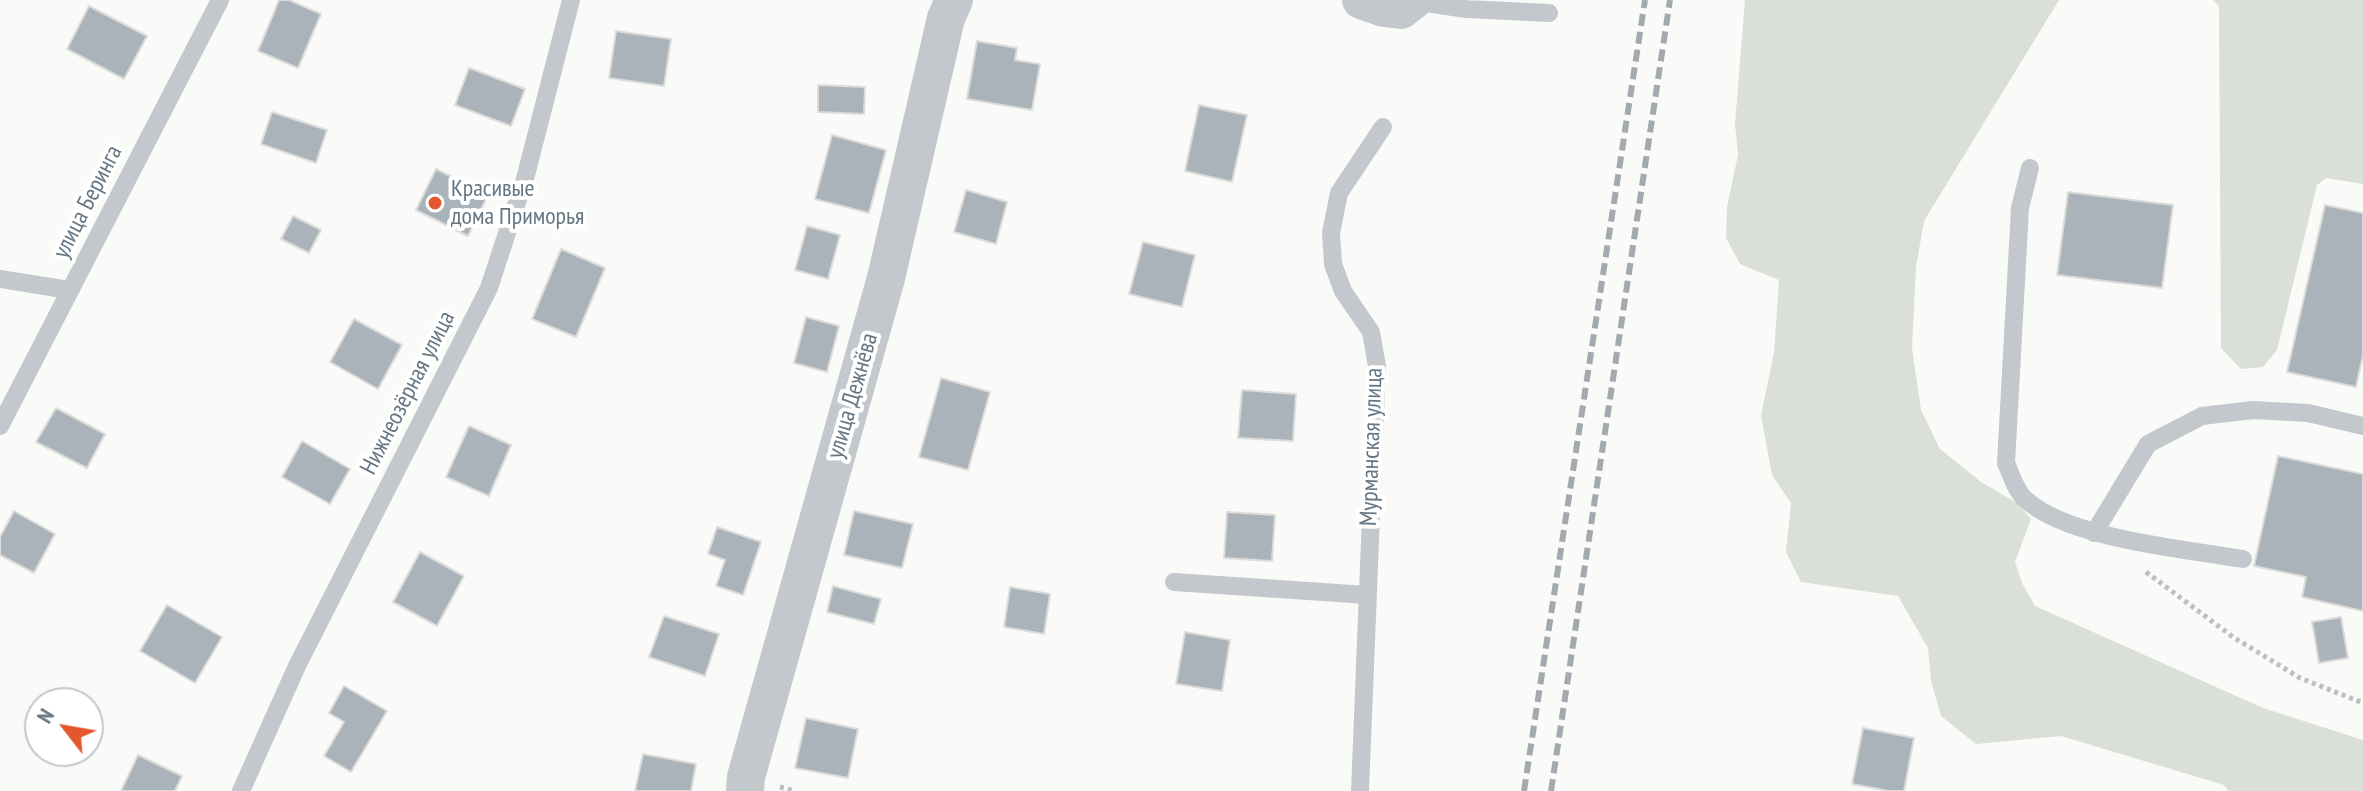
<!DOCTYPE html>
<meta charset="utf-8">
<style>
body{margin:0}
#map{position:relative;width:2363px;height:791px;overflow:hidden;background:#fafaf8;font-family:"PT Sans Narrow",sans-serif}
canvas{display:block}
.north{position:absolute;left:24px;top:687px;width:80px;height:80px;box-sizing:border-box;background:#fff;border:2px solid #c1c8cd;border-radius:50%;rotate:301deg;font-size:22px;font-weight:700;line-height:32px;text-align:center;color:#657683}
.north::after{content:'';display:block;margin:auto;width:28px;height:36px;background:#e4572e;clip-path:polygon(50% 0,100% 100%,50% 72%,0 100%)}
</style>
<div id="map">
<canvas width="2363" height="791"></canvas>
<div class="north">N</div>
</div>
<script>
const ctx = document.querySelector('canvas').getContext('2d');
ctx.lineJoin = 'round';
function fillPath(path, color) { ctx.fillStyle = color; ctx.fill(path, 'evenodd'); }
function strokePath(path, color, width, dash) { ctx.strokeStyle = color; ctx.lineWidth = width; ctx.lineCap = dash ? 'butt' : 'round'; ctx.setLineDash(dash || []); ctx.stroke(path); }
function drawText(font, color, halo, rows, align = 'center') {
  ctx.font = font + ' "PT Sans Narrow",sans-serif'; ctx.lineWidth = 8; ctx.setLineDash([]); ctx.textBaseline = 'middle'; ctx.strokeStyle = halo; ctx.fillStyle = color; for (const [text, x, y, turn = 0] of rows) {
    ctx.save(); ctx.translate(x, y); ctx.rotate((+turn || 0) * Math.PI / 180); ctx.textAlign = isNaN(turn) ? turn : align; if (halo) ctx.strokeText(text, 0, 0); ctx.fillText(text, 0, 0); ctx.restore();
  }
}
fillPath(new Path2D(`
 M1745,0H2059L1924,221L1916,267L1912,348L1921,410L1940,449L1981,482L2017,503L2031,519L2015,562L2022,583L2035,606L2263,708L2363,740V791H2228L2224,785L2061,736L1976,744L1941,716L1931,681L1928,648L1898,596L1801,582L1786,552L1791,503L1772,475L1761,415L1774,353L1779,280L1740,264L1726,238L1727,207L1738,155L1735,124Z
 M2213,0H2363V184L2326,178L2317,185L2277,350L2263,367L2241,369L2221,348L2219,6Z`), '#dadfd7');
const building = new Path2D(`
 M279,0H289L321,14L298,68L258,51Z
 M89,6L147,36L124,79L67,49Z
 M616,31L671,39L664,86L609,78Z
 M977,41L1017,48L1015,60L1040,64L1032,110L967,99Z
 M469,68L525,89L511,126L455,105Z
 M818,85L865,87L864,114L818,112Z
 M1199,105L1247,115L1232,182L1185,171Z
 M272,112L327,130L316,163L261,144Z
 M832,135L886,150L869,213L815,199Z
 M436,169L488,195L468,236L416,210Z
 M966,190L1007,202L996,244L954,232Z
 M2068,192L2173,205L2162,288L2057,275Z
 M2325,205L2363,213V355L2356,387L2287,372Z
 M293,216L321,230L309,253L281,239Z
 M807,226L840,235L828,279L795,270Z
 M1143,242L1195,255L1182,307L1129,294Z
 M561,249L605,268L576,337L532,319Z
 M806,317L839,326L827,372L794,363Z
 M354,319L402,345L378,389L330,362Z
 M941,378L990,392L968,470L919,457Z
 M1242,390L1296,394L1293,441L1238,438Z
 M56,408L105,434L87,468L36,442Z
 M469,426L511,445L489,496L446,477Z
 M302,441L350,469L330,504L282,477Z
 M2278,456L2363,474V611L2302,597L2306,577L2254,566Z
 M14,511L55,534L34,573L0,555V537Z
 M854,511L913,524L902,568L844,555Z
 M1227,512L1275,515L1272,561L1224,558Z
 M717,527L761,542L743,595L716,586L725,560L708,554Z
 M420,552L464,576L437,626L393,602Z
 M833,586L881,599L874,624L827,612Z
 M1010,587L1050,594L1044,634L1004,627Z
 M167,605L222,637L195,683L140,651Z
 M664,616L719,634L705,676L649,657Z
 M2341,617L2348,658L2319,663L2312,622Z
 M1185,632L1230,640L1222,691L1176,684Z
 M344,686L387,711L351,772L324,756L344,722L329,713Z
 M806,718L858,729L848,778L795,768Z
 M1863,728L1914,738L1904,791H1889L1852,784Z
 M643,754L696,764L691,791H635Z
 M138,755L182,776L175,791H121Z`);
fillPath(building, '#aab3b9');
strokePath(building, '#dcdcda', 2);
strokePath(new Path2D(`
 M2146,572L2233,637L2300,678L2363,703
 M780,787L795,791`), '#bbbfc2', 5, [4, 4]);
strokePath(new Path2D(`
 M1414,1L1466,9L1549,13
 M2030,168L2020,208L2006,463C2011,474 2016,492 2026,500C2070,539 2185,549 2243,559
 M0,279L69,290
 M0,426L220,0
 M2094,533L2148,444L2202,416L2253,410L2308,413L2363,426
 M1174,582L1367,595
 M241,791L297,666L489,288L526,175L571,0
 M1360,791L1377,366L1371,332L1343,291L1333,264L1331,233L1339,193L1383,127`), '#c3c8cc', 18);
strokePath(new Path2D(`
 M1361,0L1384,8L1401,10L1414,0
 M745,791L746,777L886,278L946,18L954,0`), '#c3c8cc', 38);
strokePath(new Path2D(`
 M1524,791L1645,0
 M1551,791L1670,0`), '#a2aab0', 6, [12, 6]);
for (const [x, y, r, color] of [
 [435,203,8,"#e4572e"]
]) { const dot = new Path2D(); dot.arc(x, y, r, 0, 2 * Math.PI); ctx.fillStyle = color; ctx.fill(dot); strokePath(dot, '#fff', 3); }
drawText('24px', '#657683', '#fff', [
 ["Красивые",451,189],
 ["дома Приморья",451,217]
], 'left');
drawText('24px', '#657683', '#fff', [
 ["улица Беринга",88,202,-63],
 ["Нижнеозёрная улица",408,393,-63],
 ["улица Дежнёва",853,396,-74],
 ["Мурманская улица",1372,447,-88]
]);
</script>
